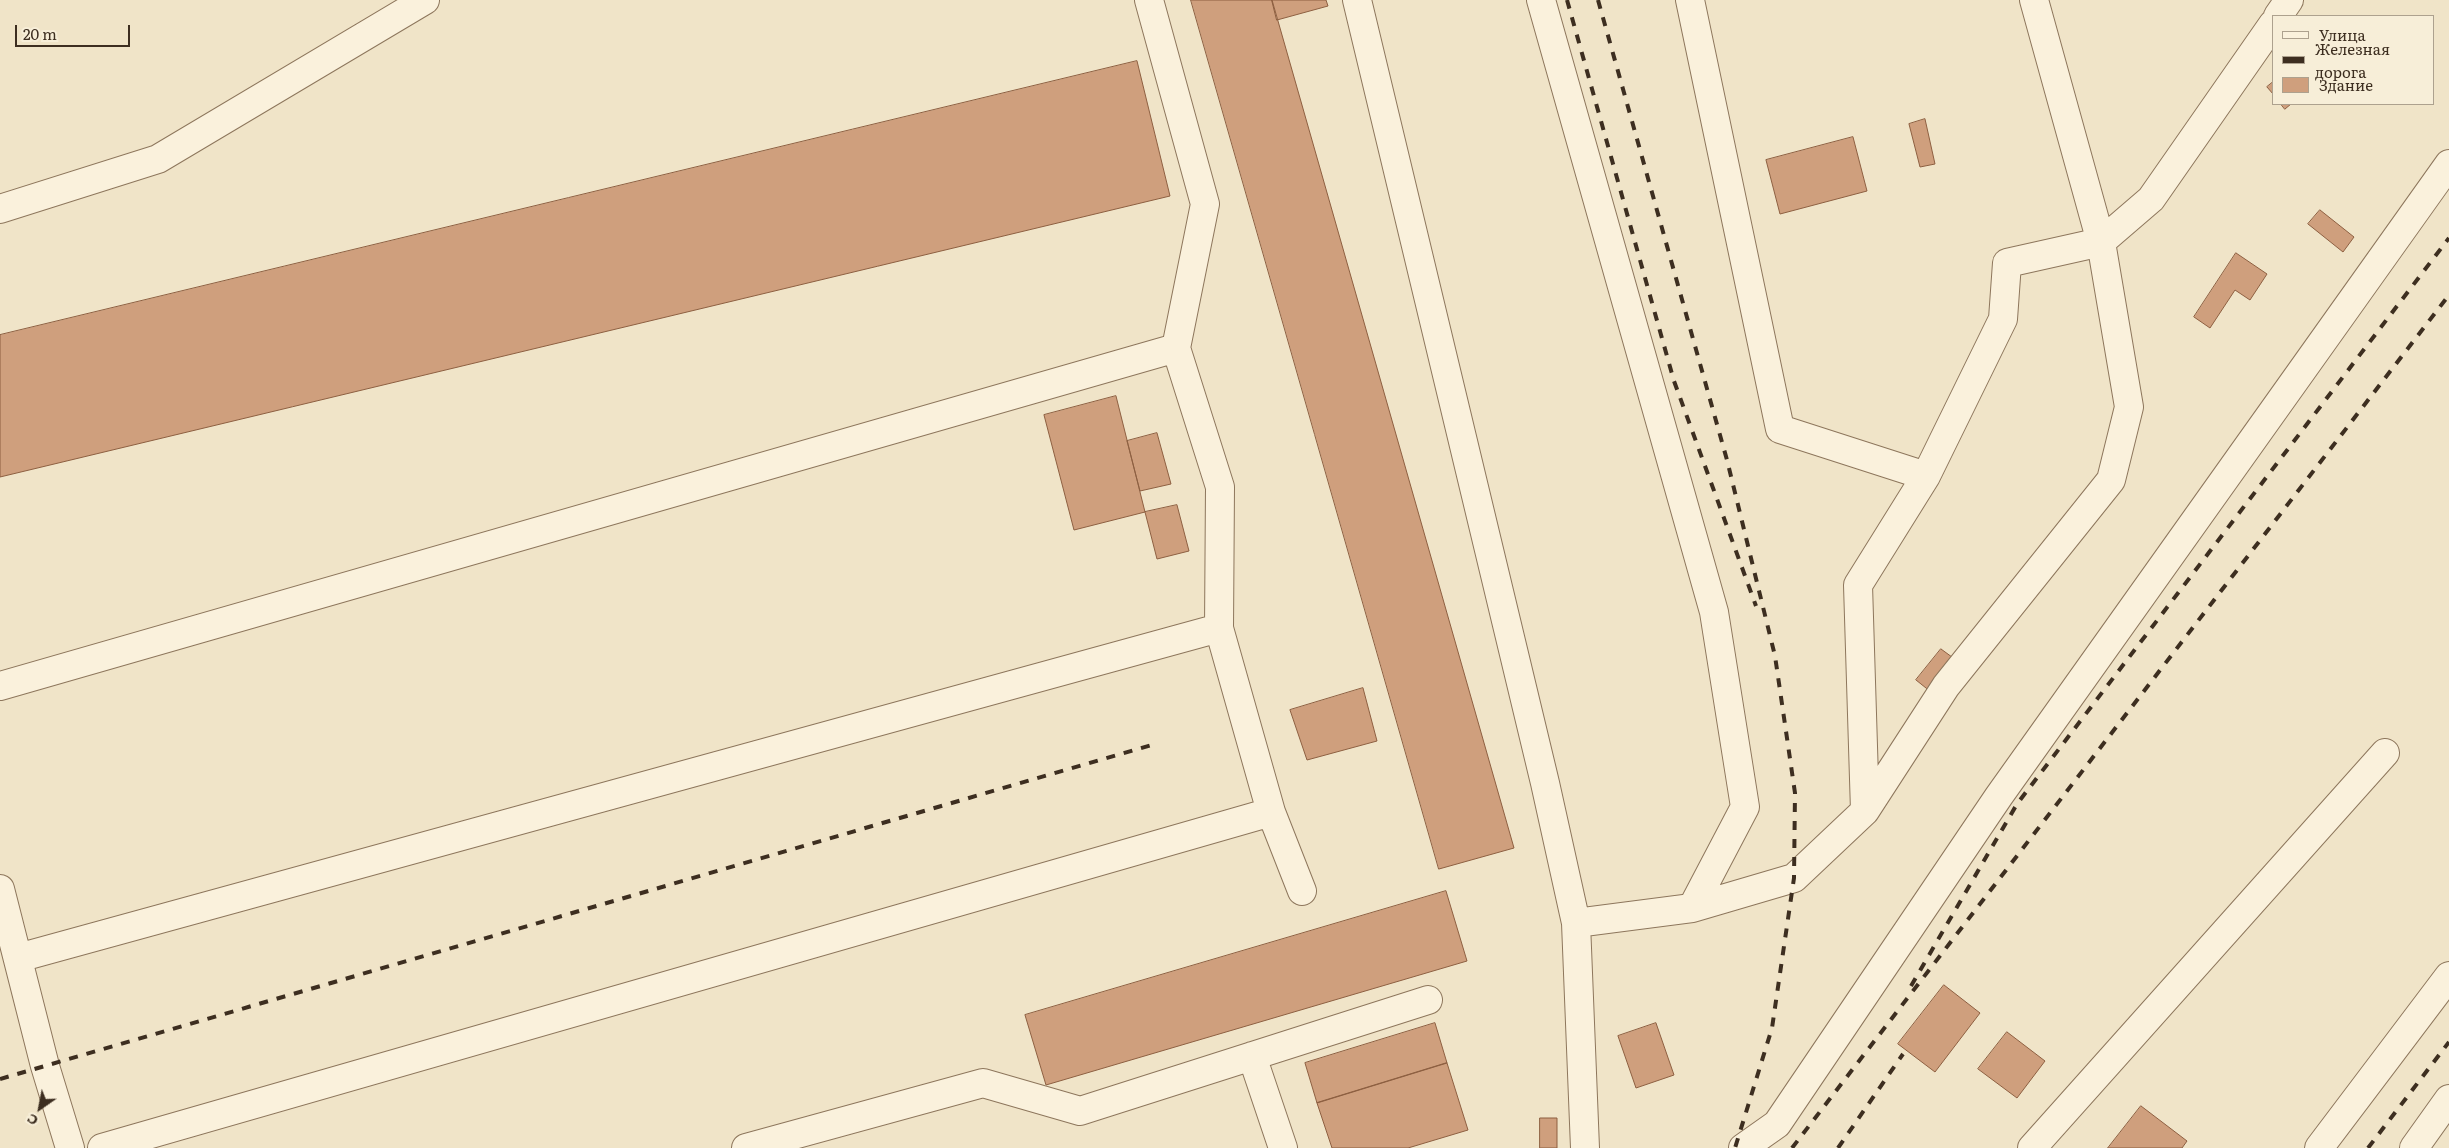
<!DOCTYPE html>
<meta charset="utf-8">
<style>
body{margin:0}
#map{position:relative;width:2449px;height:1148px;overflow:hidden;background:#f0e4c8;font-family:Literata,serif}
canvas{display:block}
.legend{position:absolute;left:2272px;top:15px;width:162px;height:90px;box-sizing:border-box;background:#f7eed8;border:1px solid #ada18e;margin:0;padding:6px 9px;list-style:none;font-size:15px;color:#3d2e20}
.legend li{display:flex;align-items:center;gap:10px;height:25px}
.legend b{width:25px;border:1px solid #ada18e}
.north{position:absolute;left:15px;top:1083px;width:50px;height:50px;-webkit-text-stroke:4px #f7eed8;paint-order:stroke;rotate:213deg;font-size:14px;font-weight:700;line-height:20px;text-align:center;color:#3d2e20}
.north::after{content:'';display:block;margin:auto;width:18px;height:22px;background:#3d2e20;clip-path:polygon(50% 0,100% 100%,50% 72%,0 100%)}
.scale{position:absolute;left:15px;top:25px;width:115px;height:22px;box-sizing:border-box;border:2px solid #3d2e20;border-top:0;padding-left:6px;font-size:15px;line-height:18px;white-space:nowrap;color:#3d2e20;-webkit-text-stroke:4px #f7eed8;paint-order:stroke}
</style>
<div id="map">
<canvas width="2449" height="1148"></canvas>
<ul class="legend">
<li><b style="height:6px;background:#faf1dc"></b>Улица</li>
<li><b style="height:6px;background:#3d2e20"></b>Железная дорога</li>
<li><b style="height:14px;background:#cf9f7d"></b>Здание</li>
</ul>
<div class="north">С</div>
<div class="scale">20 m</div>
</div>
<script>
const ctx = document.querySelector('canvas').getContext('2d');
ctx.lineJoin = 'round';
function fillPath(path, color) { ctx.fillStyle = color; ctx.fill(path, 'evenodd'); }
function strokePath(path, color, width, dash) { ctx.strokeStyle = color; ctx.lineWidth = width; ctx.lineCap = dash ? 'butt' : 'round'; ctx.setLineDash(dash || []); ctx.stroke(path); }
const building = new Path2D(`
 M1191,0H1272L1514,848L1439,869Z
 M1272,0H1326L1328,6L1277,20Z
 M1137,61L1170,196L0,477V335Z
 M2273,82V94L2267,87Z
 M2281,104H2291L2285,109Z
 M1925,119L1935,164L1920,167L1909,124Z
 M1853,137L1867,191L1780,214L1766,160Z
 M2320,210L2354,237L2343,252L2308,224Z
 M2236,253L2267,274L2250,300L2235,290L2210,328L2194,317Z
 M1116,396L1145,512L1074,530L1044,415Z
 M1157,433L1171,484L1140,491L1127,441Z
 M1177,505L1189,551L1157,559L1145,512Z
 M1941,649L1956,660L1931,692L1916,680Z
 M1363,688L1377,741L1307,760L1290,710Z
 M1446,891L1467,961L1046,1085L1025,1015Z
 M1944,985L1980,1013L1935,1072L1898,1044Z
 M1435,1023L1447,1063L1317,1103L1305,1063Z
 M1656,1023L1674,1075L1636,1088L1618,1036Z
 M2007,1032L2045,1061L2017,1098L1978,1069Z
 M1447,1063L1468,1130L1408,1148H1332L1317,1103Z
 M2141,1106L2187,1141L2182,1148H2108Z
 M1540,1118H1557V1148H1540Z`);
fillPath(building, '#cf9f7d');
strokePath(building, '#8d5f41', 1);
const minor = new Path2D(`
 M1149,0L1205,204L1176,348L1220,487L1219,628L1271,812L1302,891
 M1357,0L1545,783L1576,923L1585,1148
 M1541,0L1714,612L1745,807L1692,908L1576,923
 M1690,0L1780,429L1926,476
 M2278,16L2289,0
 M0,209L158,159L425,0
 M0,686L1176,348
 M1865,811L1858,585L1926,476L2003,319L2007,263L2101,242L2151,199L2273,24
 M0,889L45,1066L70,1148
 M1692,908L1794,878L1865,811L1946,686L2111,480L2129,407L2101,242L2034,0
 M18,958L1219,628
 M1252,1056L1283,1148
 M102,1148L1271,812
 M746,1148L983,1083L1080,1111L1428,1000
 M1743,1148L1777,1124L1999,796L2449,164
 M2032,1148L2385,753
 M2319,1148L2449,976
 M2414,1148L2449,1099`);
strokePath(minor, '#8d765c', 30);
strokePath(minor, '#faf1dc', 28);
strokePath(new Path2D(`
 M1567,0L1674,381L1756,606
 M1598,0L1727,460L1775,656L1795,793L1794,878L1772,1028L1735,1148
 M1911,986L2017,804L2449,238
 M0,1079L1155,744
 M1792,1148L2449,295
 M1838,1148L1903,1054
 M2368,1148L2449,1042`), '#3d2e20', 4, [9, 9]);
</script>
